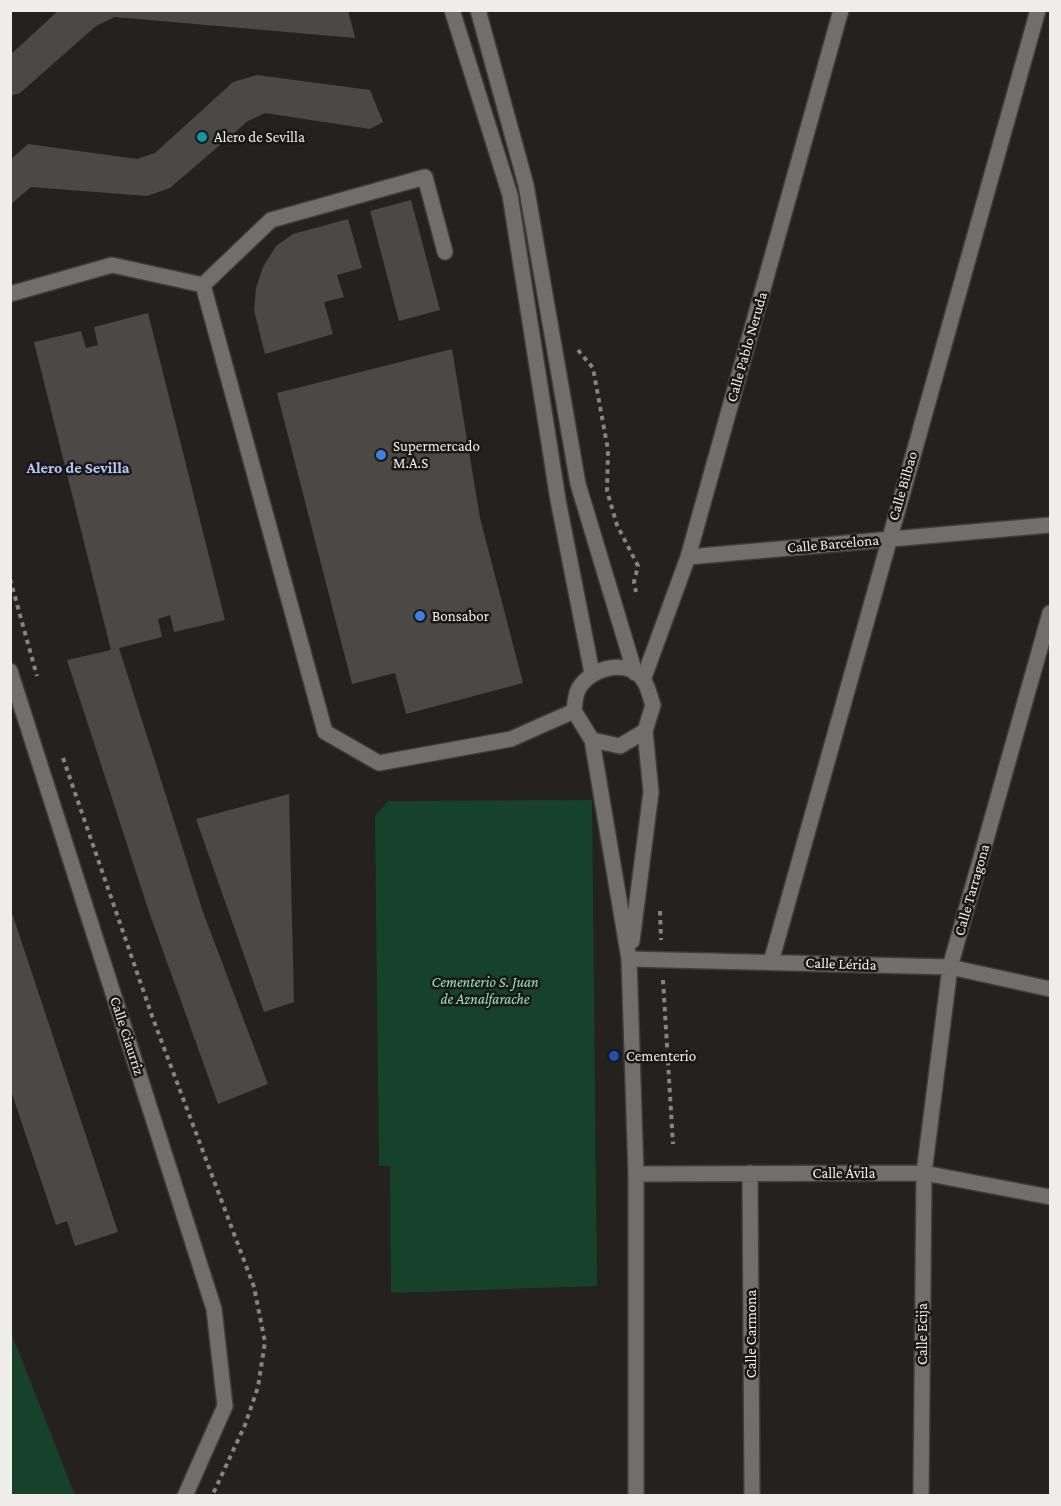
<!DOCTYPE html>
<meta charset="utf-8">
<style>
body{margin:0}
#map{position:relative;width:1061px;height:1506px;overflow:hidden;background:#24211f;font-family:"Crimson Pro",serif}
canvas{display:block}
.frame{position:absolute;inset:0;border:12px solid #efedeb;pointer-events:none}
</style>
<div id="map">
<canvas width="1061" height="1506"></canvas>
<div class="frame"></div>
</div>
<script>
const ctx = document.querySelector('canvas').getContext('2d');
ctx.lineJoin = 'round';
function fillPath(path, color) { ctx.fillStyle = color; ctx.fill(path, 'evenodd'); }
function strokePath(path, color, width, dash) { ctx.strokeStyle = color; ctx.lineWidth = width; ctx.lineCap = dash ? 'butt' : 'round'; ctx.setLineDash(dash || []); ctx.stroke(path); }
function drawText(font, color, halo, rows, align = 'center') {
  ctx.font = font + ' "Crimson Pro",serif'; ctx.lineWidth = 5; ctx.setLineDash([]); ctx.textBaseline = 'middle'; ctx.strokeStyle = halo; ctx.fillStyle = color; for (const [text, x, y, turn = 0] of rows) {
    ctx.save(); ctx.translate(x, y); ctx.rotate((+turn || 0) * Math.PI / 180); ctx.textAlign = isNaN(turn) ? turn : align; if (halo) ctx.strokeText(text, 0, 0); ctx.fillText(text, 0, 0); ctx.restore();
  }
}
fillPath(new Path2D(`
 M592,800L597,1286L391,1293L390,1166H379L375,816L388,801Z
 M10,1332H11L75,1495H11Z`), '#16412a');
fillPath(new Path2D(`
 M59,10H348L355,38L115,17L96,26L20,93L10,96V55Z
 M257,75L370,90L383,122L370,129L265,113L248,121L170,188L147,196L31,187L10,205V160L28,144L137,159L155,153L233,82Z
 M411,200L440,310L399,321L370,211Z
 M348,219L362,268L337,275L344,297L324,302L333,334L265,354L254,310L256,288L263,267L276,246L293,234Z
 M148,313L225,620L174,632L170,615L158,619L162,637L119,648L203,912L268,1084L218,1104L149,912L67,660L111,650L34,342L81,331L86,348L98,345L94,327Z
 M452,349L480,518L523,683L406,714L395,673L352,684L277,393Z
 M289,794L294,1002L264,1012L196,819Z
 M10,907L118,1232L75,1246L67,1221L56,1225L10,1088Z`), '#4b4846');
const minor = new Path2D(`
 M203,285L325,732L379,763L511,739L574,711
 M10,294L112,265L203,285L271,220L425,177L445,252
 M688,557L1050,525
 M10,671L214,1309L225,1406
 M643,680L688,557L841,10
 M629,959L950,967L1050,989
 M771,962L1038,10
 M750,1173L752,1496
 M636,1174L924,1173L1050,1197
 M921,1496L924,1173L950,967L1050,613`);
const tertiary = new Path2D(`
 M452,10L510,195L558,500L592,673
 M478,10L526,185L578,484L635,673
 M592,740L629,959L636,1174V1496
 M632,941L651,792L645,731L653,705C650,697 648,686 643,679C626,658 591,668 579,688C575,694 575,704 574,711L592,740L620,746L645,731
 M185,1496L225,1406`);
strokePath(minor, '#3f3c3b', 18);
strokePath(tertiary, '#3f3c3b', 18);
strokePath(new Path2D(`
 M578,350L593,368L608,450L607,491L617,525L638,566L634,582L636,592
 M10,579L37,676
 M63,758L152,1016L254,1287L265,1342L258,1387L245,1425L212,1496
 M660,911L661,940
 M663,980L673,1144`), '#868482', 4, [4.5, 4.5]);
strokePath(minor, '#716e6c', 15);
strokePath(tertiary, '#716e6c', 15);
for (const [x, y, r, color] of [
 [202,137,6,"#0f9aa8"],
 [381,455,6,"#3f7fe0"],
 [420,616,6,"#3f7fe0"],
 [614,1056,6,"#1a4fb4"]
]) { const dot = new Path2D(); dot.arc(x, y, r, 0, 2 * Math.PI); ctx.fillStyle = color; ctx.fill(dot); strokePath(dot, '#1a1816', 2); }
drawText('15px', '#efedeb', '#1a1816', [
 ["Alero de Sevilla",214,137],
 ["Supermercado",393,446],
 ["M.A.S",393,463],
 ["Bonsabor",432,616],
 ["Cementerio",626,1056]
], 'left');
drawText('15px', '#efedeb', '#1a1816', [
 ["Calle Pablo Neruda",747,347,-74],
 ["Calle Bilbao",903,486,-74],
 ["Calle Barcelona",833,544,-5],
 ["Calle Tarragona",972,890,-74],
 ["Calle Lérida",841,964,2],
 ["Calle Ciaurriz",127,1036,72],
 ["Calle Ávila",844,1173],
 ["Calle Carmona",751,1334,-90],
 ["Calle Ecija",922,1334,-90]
]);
drawText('italic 15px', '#92e1b2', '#1a1816', [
 ["Cementerio S. Juan",485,982],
 ["de Aznalfarache",485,999]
]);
drawText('bold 16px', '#b2c3fa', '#1a1816', [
 ["Alero de Sevilla",78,468]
]);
</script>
